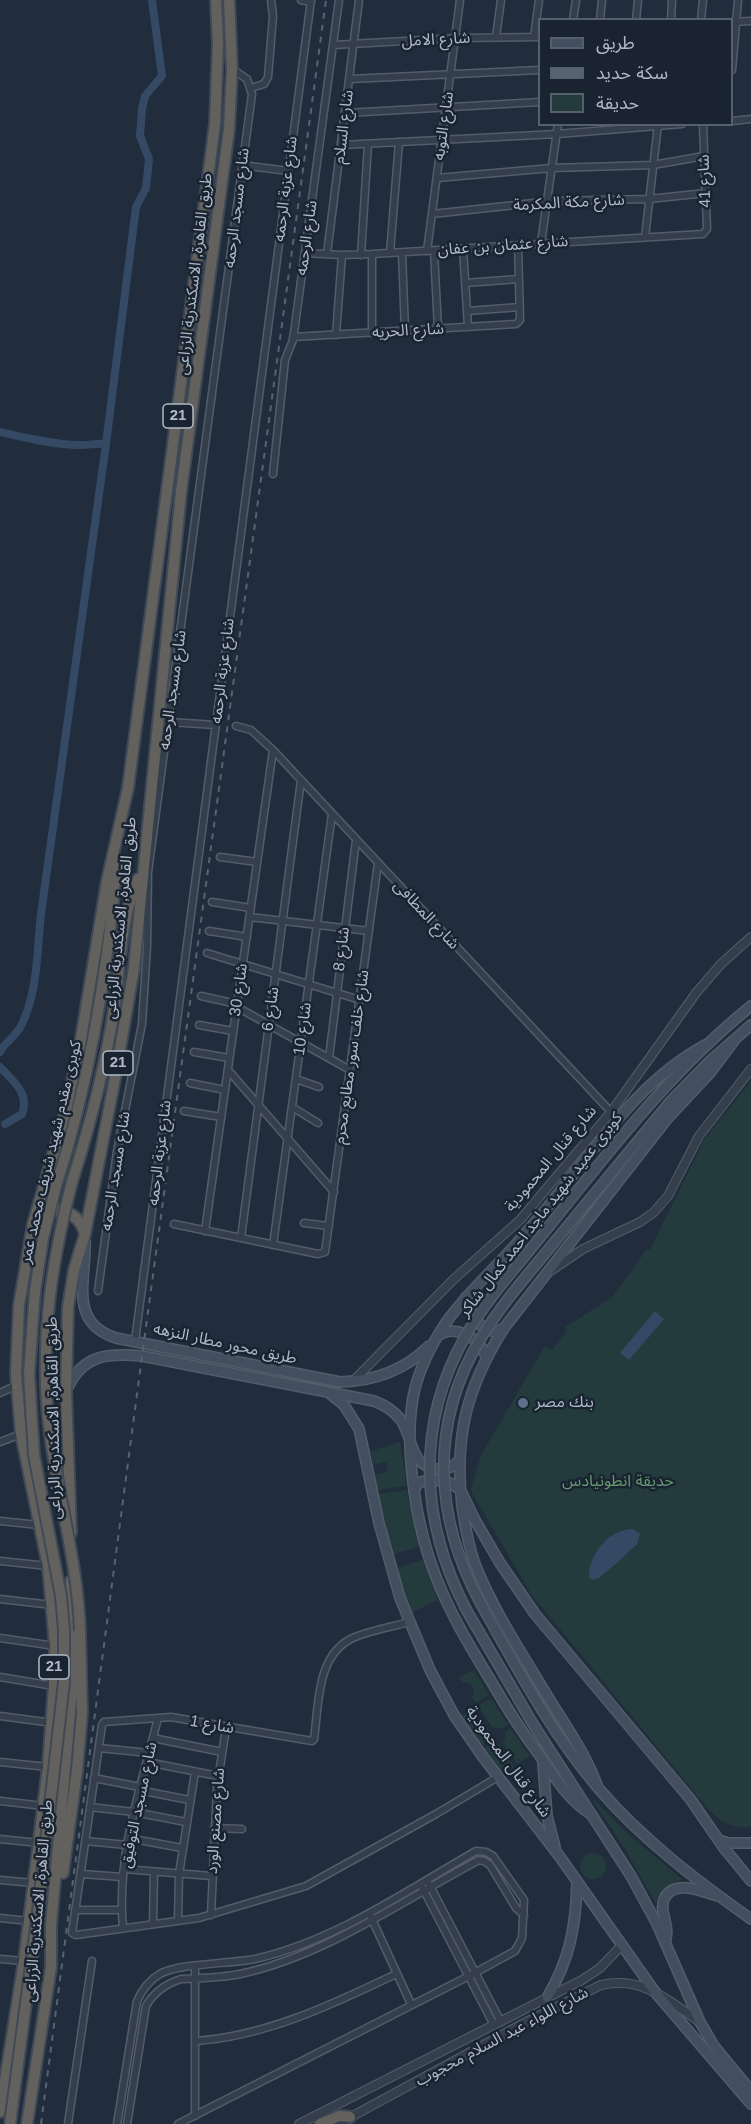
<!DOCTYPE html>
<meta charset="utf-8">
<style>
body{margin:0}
#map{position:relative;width:751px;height:2124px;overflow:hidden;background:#212d3c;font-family:Arial,"Noto Sans Arabic",sans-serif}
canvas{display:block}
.legend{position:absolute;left:538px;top:18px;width:195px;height:108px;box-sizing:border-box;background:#1a2431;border:2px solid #56606d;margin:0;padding:8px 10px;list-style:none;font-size:18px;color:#b0bac8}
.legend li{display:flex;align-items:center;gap:12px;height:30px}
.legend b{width:30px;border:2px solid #56606d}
</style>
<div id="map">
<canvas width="751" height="2124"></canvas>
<ul class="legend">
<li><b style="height:8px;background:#434e5f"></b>طريق</li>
<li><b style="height:8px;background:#566373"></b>سكة حديد</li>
<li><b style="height:16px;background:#233b3d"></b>حديقة</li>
</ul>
</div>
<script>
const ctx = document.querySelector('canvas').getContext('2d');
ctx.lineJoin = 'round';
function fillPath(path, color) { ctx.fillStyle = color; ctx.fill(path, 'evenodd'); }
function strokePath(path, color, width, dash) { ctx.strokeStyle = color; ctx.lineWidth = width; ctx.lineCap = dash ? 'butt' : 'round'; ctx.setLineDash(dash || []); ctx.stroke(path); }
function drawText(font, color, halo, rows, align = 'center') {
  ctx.font = font + ' Arial,"Noto Sans Arabic",sans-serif'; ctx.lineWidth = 5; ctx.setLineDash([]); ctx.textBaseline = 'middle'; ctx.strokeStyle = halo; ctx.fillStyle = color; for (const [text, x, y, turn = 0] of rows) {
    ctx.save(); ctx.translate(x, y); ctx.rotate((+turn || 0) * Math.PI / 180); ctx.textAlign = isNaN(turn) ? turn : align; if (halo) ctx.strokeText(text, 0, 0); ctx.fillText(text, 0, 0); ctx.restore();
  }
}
fillPath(new Path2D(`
 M751,1081V1827C734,1829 722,1823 710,1811L531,1594L472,1493L471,1489L481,1455L545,1346L552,1350L567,1331L565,1327L611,1298L647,1249L650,1250L704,1140Z
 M400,1442L407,1486L377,1490L375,1475L388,1472L386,1462L373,1465L371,1451Z
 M407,1490L419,1547L393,1554L378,1494Z
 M423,1560L438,1600L411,1613L396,1568Z
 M474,1670L489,1695L476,1703L472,1697C477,1689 472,1681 462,1683L459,1677Z
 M491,1698L508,1725L502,1729L492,1727L478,1706Z
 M474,1708L489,1730L486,1736L487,1741L481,1746L461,1716Z
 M510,1728L530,1756L517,1764L503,1743L505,1738V1733Z
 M490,1744L500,1745L514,1767L503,1775L483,1749Z
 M595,1800L629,1835L683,1880C669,1882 659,1890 656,1904L627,1852L593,1801Z
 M580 1866a13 13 0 1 1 26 0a13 13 0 1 1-26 0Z`), '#233b3d');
fillPath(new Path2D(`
 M655,1311L664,1319L629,1360L620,1353Z
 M633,1529L640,1534L637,1544L617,1563L599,1578L592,1580L589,1577C589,1554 609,1529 633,1529Z`), '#344964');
strokePath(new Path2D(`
 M0,432C20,437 62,446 82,445C90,445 97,443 106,444
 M0,1052C5,1042 16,1036 21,1026C38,992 37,951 41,914L106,444L136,207L146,188L149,159L140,136L142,109L145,96L162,76L152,0
 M0,1067C13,1081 30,1093 22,1114L5,1124`), '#344964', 8);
const minor = new Path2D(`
 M301,0L311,2
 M573,20L576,0
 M600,20L602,0
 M636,20L638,0
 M671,20L672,0
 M701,20L703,0
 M732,22L751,21
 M496,37L501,0
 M534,37L539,0
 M333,45L459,38L540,37
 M732,70L738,0
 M350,79L540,70
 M251,88L264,84L268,77L273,16L271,0
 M346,113L540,102
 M732,121L751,119
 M341,145L557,134L682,124
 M242,165L288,171
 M437,178L552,168L653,165L704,156
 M432,214L552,201L649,199L706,193
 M645,237L658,125
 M541,243L558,124
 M463,249L468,327
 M427,251L460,0
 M434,251L438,329
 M305,253L342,255L372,254L703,234L707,229L703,124
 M390,253L399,142
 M402,253L405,331
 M327,254L359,0
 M372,254V333
 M361,255L368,144
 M465,283L519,279
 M467,311L520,307
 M336,335L342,255
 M293,337L516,324L520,320L518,245
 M273,474L285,360L293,340L339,0
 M169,722L216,725
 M236,726L251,730L273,750L611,1112
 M220,857L257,862
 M212,902L251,908
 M250,917L369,931
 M209,931L247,937
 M207,953L360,1000
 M201,996L237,1004
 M237,1007L350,1070
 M199,1025L233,1031
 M194,1052L229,1058
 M329,1058L356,840
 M228,1070L334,1192
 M296,1079L319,1087
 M190,1083L225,1090
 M292,1107L318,1123
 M184,1111L221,1117
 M304,1223L329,1226
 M174,1224L318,1254L325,1252L378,863
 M205,1231L273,750
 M241,1238L301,780
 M273,1245L332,814
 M98,1291L117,1151L142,1024L147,947L148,872L252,94L247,79L232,69
 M135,1341L311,0
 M0,1393L17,1385
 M0,1442L21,1434
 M0,1521L39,1525
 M0,1561L48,1566
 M0,1599L52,1605
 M409,1622C391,1627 372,1630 355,1637C316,1653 319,1704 314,1739L312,1741L171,1717L104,1722L102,1725L72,1933L76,1935L199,1918L306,1886L436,1814L498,1777
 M0,1638L55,1646
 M0,1677L54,1686
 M0,1716L53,1723
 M153,1738L222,1752
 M99,1748L149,1753
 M0,1762L48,1767
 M147,1762L218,1776
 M94,1778L140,1787
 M139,1790L189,1800
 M0,1801L44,1806
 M90,1807L134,1812L186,1822
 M214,1828L242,1829
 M128,1838L182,1848
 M0,1839L39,1843
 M85,1841L127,1845
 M124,1869L211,1876
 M81,1874L123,1877
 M0,1880L34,1883
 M429,1884L501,2022
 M422,1887L494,2025
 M75,1910H121
 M211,1915L217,1787L226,1728
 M370,1915L411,2004
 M0,1918L29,1921
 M178,1921L179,1874L195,1772
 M153,1924L154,1872
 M123,1928C116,1856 141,1787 158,1718
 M0,1959L24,1961
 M196,2041C267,2036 333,2004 396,1974
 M195,2116V1966
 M68,2124L92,1961
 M117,2124L137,2001C142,1990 149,1980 160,1974C179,1963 230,1964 255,1959C335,1941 406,1891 476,1851L486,1852L493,1856L524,1900L522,1938L515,1951L469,1976L178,2124
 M127,2124L146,2006C154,1992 165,1984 181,1979C200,1978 220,1978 240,1974C323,1957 405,1899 479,1860L484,1861L490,1865L516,1908L524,1915`);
const tertiary = new Path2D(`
 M552,1270L583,1249L640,1222L653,1213L668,1196L699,1136L751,1069
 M353,1381L454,1279L520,1220L611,1112L696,993L721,964L751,937
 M299,2124L582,1980L600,1968L622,1945
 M338,2124L524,2023L601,1985C644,1976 667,2000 700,2022`);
const secondary = new Path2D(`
 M546,1230C610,1150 671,1071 751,1006
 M85,1239C87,1279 67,1322 116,1338L340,1382C373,1381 405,1370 429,1346
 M557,1239L670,1102L710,1061L751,1025
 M466,1297C467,1312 480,1330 496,1332L504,1328
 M438,1336C455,1323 481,1339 486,1357
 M67,1389C83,1354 108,1353 142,1356L374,1401C385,1405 394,1411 401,1420C413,1438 410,1467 438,1469C447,1470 453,1467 459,1461
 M329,1393L344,1405L359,1429L379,1523L400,1598L430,1670L454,1715L483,1757L560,1857L655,1992L751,2104
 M414,1491L418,1483L428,1480L446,1481L460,1489L475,1520L500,1563L535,1614L691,1800L724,1848L751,1881
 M481,1604C517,1668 551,1733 599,1789C642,1839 697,1881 751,1919
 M467,1611L533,1724L631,1876L657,1924L700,2022L714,2046L751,2091
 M543,1763L547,1816L555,1847
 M598,1788C586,1753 564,1724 545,1692C521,1652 492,1608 475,1564C468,1545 465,1526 462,1506C454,1436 467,1387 504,1328L667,1119L710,1073L734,1041
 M592,1815C568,1800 556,1779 540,1756C522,1732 506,1707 491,1681C471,1648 450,1614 436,1577C416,1527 402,1441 415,1388C421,1365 432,1344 445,1324C463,1298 486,1277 507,1254C522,1238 536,1221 550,1204C596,1147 640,1079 707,1044
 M719,1840L728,1843H751
 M665,1943C669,1930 665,1923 663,1911C662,1906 663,1901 665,1897C676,1879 703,1892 718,1896
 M547,1998C570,1959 576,1926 577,1881`);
const trunk = new Path2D(`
 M72,1182C90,1125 105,1068 114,1009C121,965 120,919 138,879
 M56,1186C90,1080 108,971 117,860
 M42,1215C60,1204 80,1214 85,1234
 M71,1533L66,1391L68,1307L74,1270L85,1234L115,1078L134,968L181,492L229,129L232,69L229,0
 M63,1873L77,1771L82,1713L80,1631
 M0,2112L24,1961L48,1767L54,1686L55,1646L48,1566L21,1434L16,1374L19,1305L33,1224L66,1110L80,1045L107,881L128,788L215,124L218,44L216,0
 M27,2124L51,1967V1925L74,1668L71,1581
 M320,2124L339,2116L350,2117`);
strokePath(minor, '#535d6a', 9);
strokePath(tertiary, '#535d6a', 10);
strokePath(secondary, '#535d6a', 12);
strokePath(trunk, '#404a57', 14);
strokePath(minor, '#353f4c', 6);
strokePath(tertiary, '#353f4c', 8);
strokePath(secondary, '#434e5f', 9);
strokePath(trunk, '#62615e', 10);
strokePath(new Path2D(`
 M41,2124L142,1356L326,0`), '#566373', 2, [6, 6]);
const secondaryBridge = new Path2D(`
 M481,1604C434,1518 429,1423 481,1338C503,1302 531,1271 557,1239
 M467,1611C420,1522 415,1424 466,1335C488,1297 519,1264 546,1230`);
const trunkBridge = new Path2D(`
 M72,1182C50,1267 38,1353 51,1441C60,1504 78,1567 80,1631
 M10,2124L37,1920L64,1682V1630L61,1596L34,1455L29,1374L35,1291L43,1238L56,1186`);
strokePath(secondaryBridge, '#535d6a', 12, []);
strokePath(trunkBridge, '#404a57', 14, []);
strokePath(secondaryBridge, '#434e5f', 9);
strokePath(trunkBridge, '#62615e', 10);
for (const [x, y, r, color] of [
 [523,1403,6,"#5c6f8a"]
]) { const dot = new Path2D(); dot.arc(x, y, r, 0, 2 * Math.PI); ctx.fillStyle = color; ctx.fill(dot); strokePath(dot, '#1a2431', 2); }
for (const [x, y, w] of [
 [178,416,30],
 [118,1063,30],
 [54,1667,30]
]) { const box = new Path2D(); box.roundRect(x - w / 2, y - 12, w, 24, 4.5); ctx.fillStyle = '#1a2431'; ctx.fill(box); strokePath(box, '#b0bac8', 1.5); }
drawText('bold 15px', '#b0bac8', null, [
 ["21",178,416],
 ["21",118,1063],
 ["21",54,1667]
]);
drawText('16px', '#b0bac8', '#1a2431', [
 ["شارع الامل",436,40,-3],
 ["شارع التوبه",444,126,-82],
 ["شارع السلام",344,127,-83],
 ["شارع 41",705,181,-92],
 ["شارع عزبة الرحمه",286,189,-83],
 ["شارع مكة المكرمة",569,203,-3],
 ["شارع مسجد الرحمه",237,208,-83],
 ["شارع الرحمه",307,238,-82],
 ["شارع عثمان بن عفان",503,246,-4],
 ["طريق القاهرة, الاسكندرية الزراعى",195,274,-83],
 ["شارع الحريه",408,331,-3],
 ["شارع عزبة الرحمه",223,671,-83],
 ["شارع مسجد الرحمه",173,690,-82],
 ["شارع المطافى",426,915,47],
 ["طريق القاهرة, الاسكندرية الزراعى",121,918,-84],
 ["شارع 8",342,949,-83],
 ["شارع 30",239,990,-82],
 ["شارع 6",271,1009,-82],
 ["شارع 10",303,1029,-82],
 ["شارع خلف سور مطابع محرم",352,1057,-82],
 ["كوبرى مقدم شهيد شريف محمد عمر",51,1152,-77],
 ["شارع عزبة الرحمه",160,1153,-83],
 ["شارع قنال المحمودية",551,1159,-50],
 ["شارع مسجد الرحمه",116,1171,-81],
 ["كوبرى عميد شهيد ماجد احمد كمال شاكر",541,1215,-52],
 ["طريق محور مطار النزهه",225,1344,12],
 ["طريق القاهرة, الاسكندرية الزراعى",54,1418,-91],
 ["شارع 1",212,1725,10],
 ["شارع قنال المحمودية",508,1762,54],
 ["شارع مسجد التوفيق",139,1805,-78],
 ["شارع مصنع الورد",216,1821,-86],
 ["طريق القاهرة, الاسكندرية الزراعى",39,1901,-85],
 ["شارع اللواء عبد السلام محجوب",502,2037,-28]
]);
drawText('16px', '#b0bac8', '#1a2431', [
 ["بنك مصر",535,1403]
], 'left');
drawText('16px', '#669a70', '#1a2431', [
 ["حديقة انطونيادس",618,1482]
]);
</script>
